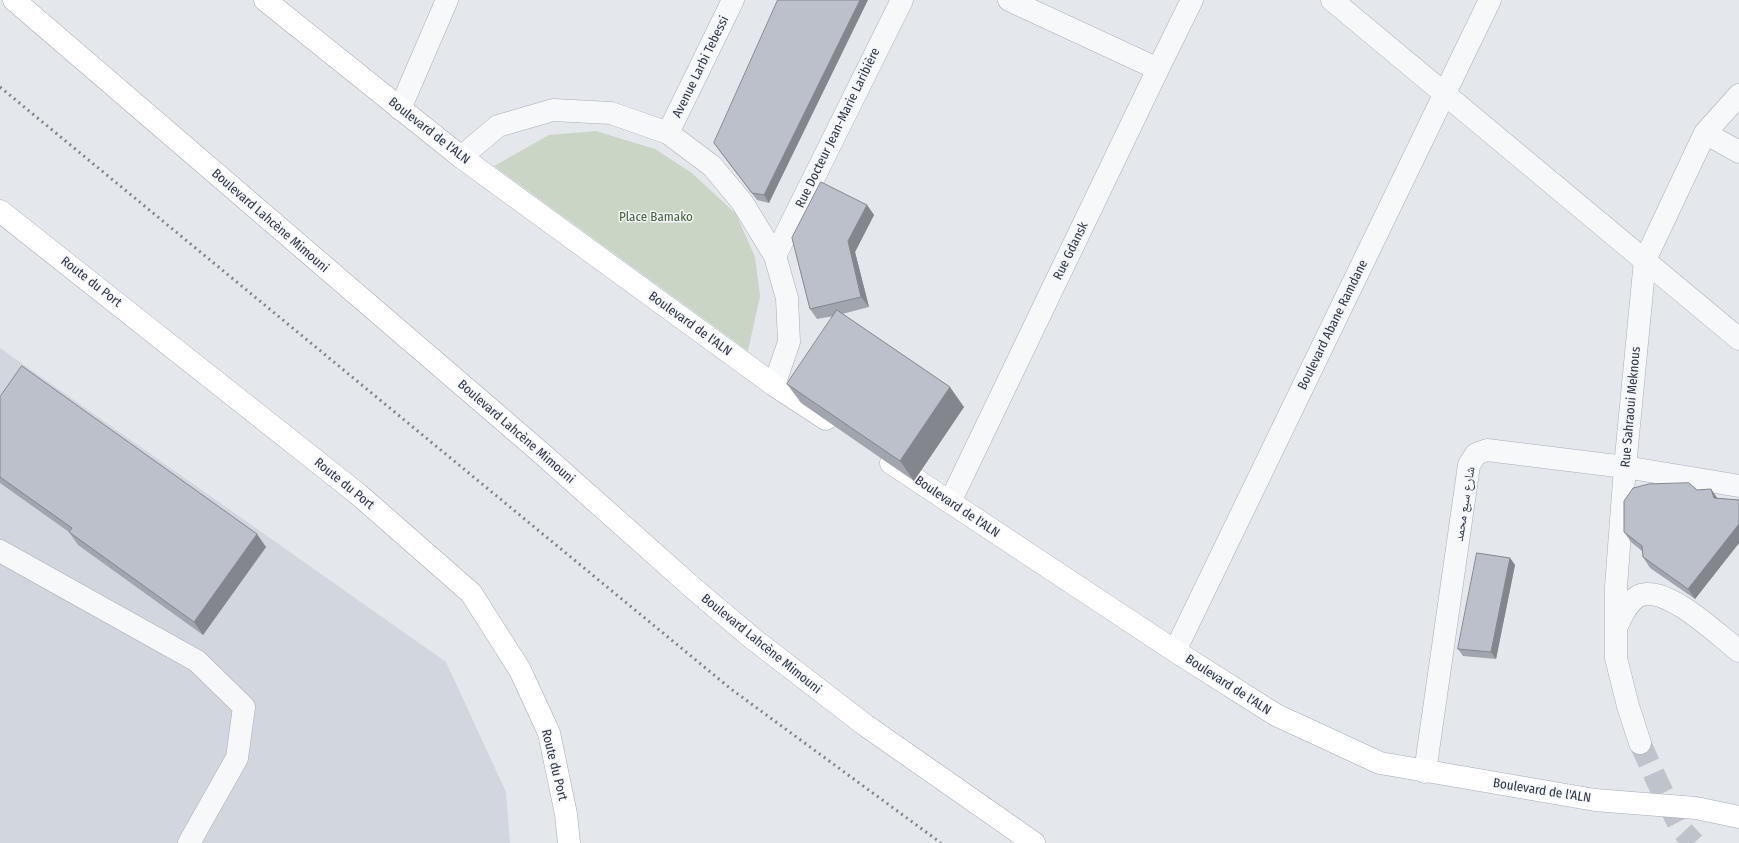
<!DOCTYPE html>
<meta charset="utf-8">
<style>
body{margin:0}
canvas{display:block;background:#e4e7ec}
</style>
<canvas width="1739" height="843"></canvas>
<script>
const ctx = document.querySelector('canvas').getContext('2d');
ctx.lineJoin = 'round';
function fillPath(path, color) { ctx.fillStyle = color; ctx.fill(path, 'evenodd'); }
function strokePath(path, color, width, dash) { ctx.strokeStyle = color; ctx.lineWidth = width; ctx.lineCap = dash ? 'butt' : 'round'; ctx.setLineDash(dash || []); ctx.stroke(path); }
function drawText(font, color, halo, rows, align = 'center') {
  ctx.font = font + ' "Fira Sans Condensed","Noto Naskh Arabic",sans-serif'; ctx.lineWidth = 3; ctx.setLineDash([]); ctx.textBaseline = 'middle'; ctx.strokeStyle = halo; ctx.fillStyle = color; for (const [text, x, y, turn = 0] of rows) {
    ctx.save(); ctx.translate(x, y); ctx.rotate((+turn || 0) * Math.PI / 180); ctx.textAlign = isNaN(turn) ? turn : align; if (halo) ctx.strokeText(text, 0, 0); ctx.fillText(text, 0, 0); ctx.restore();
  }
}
fillPath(new Path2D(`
 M0,348L446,662L506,792L510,843H0Z`), '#d2d6de');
fillPath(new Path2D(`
 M596,131L655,149L692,173L736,214L755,257L760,296L748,351L494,166L549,135Z`), '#c9d6c5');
strokePath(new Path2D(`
 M1640,743L1658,783L1681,829L1694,843`), '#bfc3cb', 22, [22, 11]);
const minor = new Path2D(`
 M1009,0L1158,69
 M1332,0L1739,339
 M400,109L447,0
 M668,133L733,0
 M1705,133L1739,152
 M461,157L498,126L553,110L611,113L668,133L712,166L742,202L775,256L787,298L789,342L774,385
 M775,256L902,0
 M950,502L1158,69L1192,0
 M0,551L197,661L244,707L237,758L189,843
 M1618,624C1623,613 1631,595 1646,594C1674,592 1717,634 1739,651
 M1175,651L1490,0
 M1640,743L1628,706L1616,658V587L1625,467L1645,260L1705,133L1739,95
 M1425,772L1469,465L1476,454L1487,450L1625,467L1739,486`);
const major = new Path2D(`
 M14,0L539,451L693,588L752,638L865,725L1034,843
 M265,0L461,157L774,385L826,419
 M0,211L358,494L471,593L520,670L549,733L566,814L569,843
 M891,463L1175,651L1276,715L1380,763L1595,800L1696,808L1739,817`);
strokePath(minor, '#a9aeb7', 23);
strokePath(major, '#a3abb8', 23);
strokePath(minor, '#f7f8fa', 22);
strokePath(major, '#fff', 22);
strokePath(new Path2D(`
 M0,87L731,689L941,843`), '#7d8696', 3, [2, 4]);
fillPath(new Path2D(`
 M778,0L769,203L757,200L719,150Z
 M867,205L874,215L855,252L869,307L842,314L964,407L914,481L801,403L787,384L834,316L817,319L810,309Z
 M0,397L266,547L203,635L78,545L69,532L0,483Z
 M1697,490L1717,498L1739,500V543L1695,599L1650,568L1643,557L1642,551L1631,542L1624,532Z
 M1510,558L1515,565L1496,659L1463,656L1458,649Z`), '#a1a5ae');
fillPath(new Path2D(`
 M860,0H868L769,203L764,195Z
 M867,205L874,215L855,252L869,307L861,297L848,241Z
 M950,387L964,407L914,481L900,461Z
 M1711,489L1718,499L1714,498Z
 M1739,524V543L1695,599L1688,589Z
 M257,534L266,547L203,635L194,622Z
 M1510,558L1515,565L1496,659L1491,652Z`), '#83868d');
const building = new Path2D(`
 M778,0H860L764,195L752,193L714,143Z
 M821,182L867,205L848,241L861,297L810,309L792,238Z
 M837,310L950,387L900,461L787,384Z
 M22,366L257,534L194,622L69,532L72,528L0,477V397Z
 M1689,483L1697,490L1711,489L1714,498L1739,500V524L1688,589L1643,557L1642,546L1624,532V501L1633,488L1649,484Z
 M1477,553L1510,558L1491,652L1458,649Z`);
fillPath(building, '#bbc0ca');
strokePath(building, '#83868d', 1);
drawText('13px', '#2b3445', '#f4f6f9', [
 ["Avenue Larbi Tebessi",701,67,-64],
 ["Rue Docteur Jean-Marie Laribière",838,128,-64],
 ["Boulevard de l'ALN",429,131,38],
 ["Boulevard Lahcène Mimouni",270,221,41],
 ["Rue Gdansk",1071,251,-64],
 ["Route du Port",91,282,38],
 ["Boulevard de l'ALN",690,324,36],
 ["Boulevard Abane Ramdane",1333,325,-64],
 ["Rue Sahraoui Meknous",1631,407,-85],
 ["Boulevard Lahcène Mimouni",516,432,41],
 ["Route du Port",344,484,39],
 ["شارع سبع محمد",1465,504,-81],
 ["Boulevard de l'ALN",957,507,34],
 ["Boulevard Lahcène Mimouni",761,644,39],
 ["Boulevard de l'ALN",1228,685,33],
 ["Route du Port",554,765,76],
 ["Boulevard de l'ALN",1542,791,9]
]);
drawText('13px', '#3f6138', '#f4f6f9', [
 ["Place Bamako",656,217]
]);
</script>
